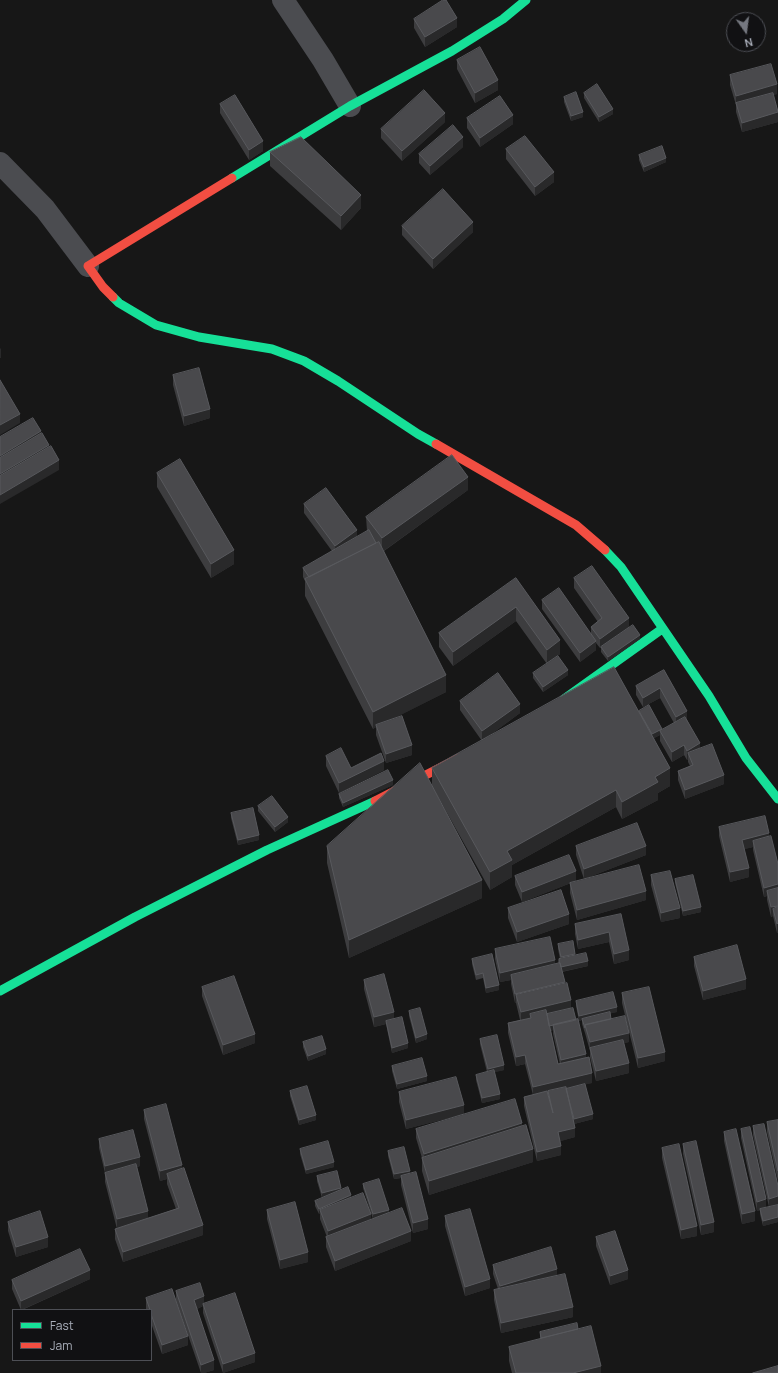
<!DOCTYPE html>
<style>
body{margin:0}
#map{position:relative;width:778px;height:1373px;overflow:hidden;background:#171717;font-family:Manrope,sans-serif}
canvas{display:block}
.legend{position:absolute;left:12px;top:1309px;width:140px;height:52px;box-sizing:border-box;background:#111113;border:1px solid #4d4f55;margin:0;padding:5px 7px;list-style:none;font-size:12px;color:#a8adb8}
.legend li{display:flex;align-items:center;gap:8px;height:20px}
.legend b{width:20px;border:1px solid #4d4f55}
.north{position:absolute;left:726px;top:12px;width:40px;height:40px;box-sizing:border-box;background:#111113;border:1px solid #4d4f55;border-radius:50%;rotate:166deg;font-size:11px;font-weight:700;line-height:16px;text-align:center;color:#a8adb8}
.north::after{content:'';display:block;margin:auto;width:14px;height:18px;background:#757880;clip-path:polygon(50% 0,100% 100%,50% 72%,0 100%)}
</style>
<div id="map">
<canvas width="778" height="1373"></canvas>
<ul class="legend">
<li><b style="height:5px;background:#16e098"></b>Fast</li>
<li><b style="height:5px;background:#f24e42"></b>Jam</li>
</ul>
<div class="north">N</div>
</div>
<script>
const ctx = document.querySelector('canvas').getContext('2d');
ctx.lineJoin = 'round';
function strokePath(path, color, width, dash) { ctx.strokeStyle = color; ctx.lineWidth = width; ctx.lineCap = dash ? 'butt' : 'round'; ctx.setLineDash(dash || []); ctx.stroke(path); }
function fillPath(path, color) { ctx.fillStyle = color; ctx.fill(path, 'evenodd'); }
strokePath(new Path2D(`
 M283,0L323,60L350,106
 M0,163L45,209L88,266`), '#4b4c50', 22);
strokePath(new Path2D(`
 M232,178L350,106L452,51L503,19L526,0
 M113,297L119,303L156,325L199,337L272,349L304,361L338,381L418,434L436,444
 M605,550L621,567L709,696L746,758L778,799
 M564,699L662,629
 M0,991L135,917L267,850L375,801`), '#16e098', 9);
strokePath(new Path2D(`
 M113,297L103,287L88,266L232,178
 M436,444L576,525L605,550
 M375,801L459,758`), '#f24e42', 9);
fillPath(new Path2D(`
 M414,19L457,27L425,47L414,28Z
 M457,60L498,90L475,103L457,69Z
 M730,75L777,94L773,95L778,111V122L742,132L736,112V105L730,85Z
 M584,93L613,114L599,122L584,98Z
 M564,97L583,117L571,121L564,102Z
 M220,104L263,151L249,160L220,113Z
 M467,118L513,124L480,147L467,128Z
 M445,122L402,161L381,138V129Z
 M463,147L430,175L419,163V154Z
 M506,149L554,182L535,196L506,159Z
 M270,152L361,208L341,230L270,166Z
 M639,155L666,162L644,172L639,160Z
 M402,226L473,232L433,269L402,235Z
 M173,375L210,418L184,426L173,385Z
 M157,473L234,564L211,578L157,487Z
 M468,490L384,551L446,692L388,721L412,755L386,763L376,735V727L373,729L305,596V581L303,577V568L332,551L304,513V504L357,537L367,531L366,517Z
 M516,578L560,654L547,664L516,621L453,666L439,647V633Z
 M574,578L629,627L640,639L608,661L601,652V648H600L596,643V650L580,662L542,609V600L591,634V627L598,622L574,588Z
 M664,670L700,748L724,784L685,799L678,780V771L690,766L688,762V759L687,760L684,755L672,762L660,741V735L654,738L670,786L658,793V800L622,819L616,807L512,865V877L490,890L432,786V768L639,712L662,730L674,723L660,698L643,707L636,695V686Z
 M533,673L568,675L543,692L533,678Z
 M460,701L520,713L482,741L460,710Z
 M326,756L351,768L384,770L339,793L326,766Z
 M393,785L343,807L339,798V794Z
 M258,806L288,822L275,832L258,811Z
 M231,813L259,840L238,845L231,818Z
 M719,827L769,837L778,864V933H777L773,916L771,917L767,900V896L764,897L753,850V847L744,849L749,877L730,882L719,836Z
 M327,846L482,898L349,958L327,863Z
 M576,846L646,855L584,879L576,855Z
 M651,875L680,918L661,922L651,885Z
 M515,876L576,881L522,902L515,885Z
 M675,879L701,912L683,916L675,883Z
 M570,883L646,900L577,920L570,893Z
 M508,908L569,924L517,942L508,918Z
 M621,914L629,960L614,964L609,942L578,949L575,934V924Z
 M558,944L575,955L588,966L562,972L571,1009L586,1058L592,1083L585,1084L593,1119L574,1124L575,1137L560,1141L561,1155L537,1161L524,1106V1097L533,1095L525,1064L516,1066L508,1033V1023L520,1020L516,1003H515L511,984V980L500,982L495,959V949L555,964L559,963V959H560L558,949ZM553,1030V1034L560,1064H558L551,1031Z
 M694,957L746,989L703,1000L694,966Z
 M472,959L499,990L486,993L483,978L476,980L472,964Z
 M364,980L394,1019L408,1048L392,1053L386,1024L374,1027L364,989Z
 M202,987L255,1043L223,1055L202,996Z
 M622,993L665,1061L638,1068L622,1003Z
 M576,1001L617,1012L610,1013L611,1019L629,1042L624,1043L629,1073L596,1081L590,1057V1051L585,1033L582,1024V1020L579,1021L576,1006Z
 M409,1011L427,1039L416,1043L409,1016Z
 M480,1039L504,1070L494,1072L500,1099L482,1103L476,1080V1075L487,1072L480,1044Z
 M303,1042L326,1054L308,1061L303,1047Z
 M392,1066L427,1081L397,1089L392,1071Z
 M290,1091L316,1120L299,1125L290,1096Z
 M399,1092L464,1114L406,1129L399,1102Z
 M144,1110L182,1169L203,1235L123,1262L115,1239V1229H117L105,1182V1173L99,1148V1139L140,1166L137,1167L148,1218L176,1209L167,1184V1179L160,1181L144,1119Z
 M778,1120V1181L767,1132V1122Z
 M522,1126L533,1162L429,1195L422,1171V1158L416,1138V1129Z
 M753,1126L778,1186V1222L763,1226L760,1214V1210L757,1211L741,1138V1129L766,1208L769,1207L753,1135Z
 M724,1132L755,1221L742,1224L724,1141Z
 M683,1144L714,1232L701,1235L683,1154Z
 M662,1148L697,1236L681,1239L662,1158Z
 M300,1149L334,1167L306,1174L300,1154Z
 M388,1151L410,1174L428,1229L413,1233L401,1185V1178L394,1179L388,1156Z
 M317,1176L341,1190L351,1197L371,1220L373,1219L363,1188V1184L389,1213L411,1241L335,1271L326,1247V1237H327L320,1219V1213L319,1214L315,1206V1201L326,1197L322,1198L317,1181Z
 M267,1210L308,1262L280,1269L267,1219Z
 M445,1216L490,1288L465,1296L445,1226Z
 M8,1222L48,1247L16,1257L8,1231Z
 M596,1237L628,1279L610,1285L596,1246Z
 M493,1265L557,1276L573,1317L501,1333L494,1300V1290L498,1289L493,1274Z
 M90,1279L22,1310H21L12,1289V1280Z
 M176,1291L204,1303L255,1362L223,1373L203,1313V1306L197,1309L214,1370L204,1373H201L176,1300Z
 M146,1298L188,1345L162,1354L151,1323V1310H146Z
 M578,1329L601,1373H512L509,1361V1347L540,1339V1332Z`), '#3d3d3f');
fillPath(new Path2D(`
 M457,18V27L425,47V37Z
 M498,80V90L475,103V93Z
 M777,84V94L737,105L736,103V105V96Z
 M613,109V114L599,122V117Z
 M583,112V117L571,121V116Z
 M778,112V122L742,132V123Z
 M445,113V122L402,161V151Z
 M513,115V124L480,147V138Z
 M463,137V147L430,175V166Z
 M263,141V151L249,160V150Z
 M666,158V162L644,172V167Z
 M554,172V182L535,196V187Z
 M361,195V208L341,230V216Z
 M473,222V232L433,269V259Z
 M1,348V358H0V349Z
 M210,409V418L184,426V416Z
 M20,414V423L0,435V425Z
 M41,431V441L0,465V456Z
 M49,445V454L0,483V474Z
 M59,460V470L0,504V495Z
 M468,477V490L382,552V538Z
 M357,530V540L335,556V546Z
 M234,550V564L211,578V564Z
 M516,607V621L453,666V652Z
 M629,618V628L600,648V639Z
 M640,635V639L608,661V657Z
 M560,640V654L547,664V650Z
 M596,641V650L580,662V653Z
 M568,670V675L543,692V687Z
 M446,675V692L377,727L376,725V727L373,729V712Z
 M660,688V698L643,707V698Z
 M520,704V713L482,741V731Z
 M687,711V721L676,727V717Z
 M662,729V733L660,731V735L652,739V734Z
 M700,743V753H688V759L687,760V751Z
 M412,745V755L386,763V754Z
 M684,745V755L672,762V752Z
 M384,761V770L339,793V783Z
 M670,768V786L658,793V800L622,819V802L655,777Z
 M724,775V784L685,799V790Z
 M393,780V785L343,807V803Z
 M616,790V807L512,865V877L490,890V872L507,851Z
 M288,817V822L275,832V827Z
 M769,833V843L753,841V847L742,850V840Z
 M259,835V840L238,845V840Z
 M646,846V855L584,879V869Z
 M749,868V877L730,882V872Z
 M576,871V881L522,902V892Z
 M482,880V898L349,958V940Z
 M778,884V894L767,891V896L764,897V888Z
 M646,891V900L577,920V910Z
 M778,906V915L773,909V916L771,917V907Z
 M701,907V912L683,916V911Z
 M680,908V918L661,922V913Z
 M569,914V924L517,942V932Z
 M778,923V933H777V924Z
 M609,932V942L578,949V940Z
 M629,950V960L614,964V954Z
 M575,954V959L561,962V957Z
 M555,960V970L511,975V980L500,982V973Z
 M588,961V966L560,972V967Z
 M746,979V989L703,1000V991Z
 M565,982V992L516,995V1003H515V994Z
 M499,985V990L486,993V988Z
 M571,1000V1009L531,1019L530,1014V1019L521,1021V1012Z
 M617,1007V1012L579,1021V1016Z
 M394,1012V1022L386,1021V1024L374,1027V1017Z
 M553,1025V1030L549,1031V1026Z
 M629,1033V1042L591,1051L590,1048V1051V1042Z
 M255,1034V1043L223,1055V1045Z
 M427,1034V1039L416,1043V1038Z
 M408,1043V1048L392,1053V1048Z
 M326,1049V1054L308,1061V1056Z
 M665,1052V1061L638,1068V1058Z
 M586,1054V1063L561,1069V1060Z
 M525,1055V1064L516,1066V1057Z
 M629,1063V1073L596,1081V1071Z
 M504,1065V1070L488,1074V1069Z
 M592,1073V1083L549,1093L548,1091V1093L533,1097V1087Z
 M427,1076V1081L397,1089V1084Z
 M500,1094V1099L482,1103V1098Z
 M464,1105V1114L406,1129V1120Z
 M593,1114V1119L574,1124V1119Z
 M316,1115V1120L299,1125V1120Z
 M522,1123V1133L424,1163V1154Z
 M575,1128V1137L558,1142V1132Z
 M561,1146V1155L537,1161V1152Z
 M533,1149V1162L429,1195V1181Z
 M140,1157V1166L105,1175V1166Z
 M334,1162V1167L306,1174V1170Z
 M182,1165V1175L167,1174V1179L160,1181V1171Z
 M410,1171V1176H401V1178L394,1179V1174Z
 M341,1188V1193L322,1198V1193Z
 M351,1195V1200L320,1210V1213L319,1214V1209Z
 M778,1196V1206L769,1208V1199Z
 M766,1199V1209L757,1211V1202Z
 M389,1210V1214L373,1219V1214Z
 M148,1211V1220L117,1229V1219Z
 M755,1211V1221L742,1224V1214Z
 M371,1214V1224L328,1240V1231Z
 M778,1217V1222L763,1226V1221Z
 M428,1219V1229L413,1233V1223Z
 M714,1222V1232L701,1235V1225Z
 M203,1225V1235L123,1262V1252Z
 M697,1226V1236L681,1239V1230Z
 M411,1231V1241L335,1271V1261Z
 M48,1237V1247L16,1257V1247Z
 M308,1252V1262L280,1269V1260Z
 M557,1269V1278L500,1295V1286Z
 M90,1270V1279L21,1310V1301Z
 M628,1270V1279L610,1285V1276Z
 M490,1279V1288L465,1296V1287Z
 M204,1296V1306L203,1304V1306L194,1310V1300Z
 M573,1307V1317L501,1333V1323Z
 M188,1336V1345L162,1354V1345Z
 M255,1353V1362L223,1373V1364Z
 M214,1360V1370L204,1373H201V1365Z
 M601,1366V1373H573Z`), '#29292a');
const building = new Path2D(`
 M443,0H446L457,18L425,37L414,19Z
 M480,47L498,80L475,93L457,60Z
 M771,64L777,84L736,96L730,75Z
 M597,84L613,109L599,117L584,93Z
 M424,90L445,113L402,151L381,129Z
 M576,92L583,112L571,116L564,97Z
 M773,93L778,112L742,123L736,103Z
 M235,95L263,141L249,150L220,104Z
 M500,96L513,115L480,138L467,118Z
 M453,125L463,137L430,166L419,154Z
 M525,136L554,172L535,187L506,149Z
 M301,137L361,195L341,216L270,152Z
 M662,146L666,158L644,167L639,155Z
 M443,189L473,222L433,259L402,226Z
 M199,368L210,409L184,416L173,375Z
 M0,380L20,414L0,425Z
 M33,418L41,431L0,456V437Z
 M42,433L49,445L0,474V458Z
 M51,446L59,460L0,495V476Z
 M452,455L468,477L382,538L366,517Z
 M180,459L234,550L211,564L157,473Z
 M326,488L357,530L335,546L304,504Z
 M369,530L376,543L309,577L303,568Z
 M379,542L446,675L373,712L305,579Z
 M592,566L629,618L600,639L591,627L602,618L574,578Z
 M516,578L560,640L547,650L516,607L453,652L439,633Z
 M559,588L596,641L580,653L542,600Z
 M633,625L640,635L608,657L601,647Z
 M558,656L568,670L543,687L533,673Z
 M614,667L670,768L655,777L658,782L622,802L616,790L507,851L512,860L490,872L432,768Z
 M664,670L687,711L676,717L660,688L643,698L636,686Z
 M498,673L520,704L482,731L460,701Z
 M649,705L662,729L652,734L639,711Z
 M402,716L412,745L386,754L376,725Z
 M685,717L700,743L687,751L684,745L672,752L660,731Z
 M712,744L724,775L685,790L678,771L693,765L688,753Z
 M341,748L351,768L381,753L384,761L339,783L326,756Z
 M420,763L482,880L349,940L327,846Z
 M388,770L393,780L343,803L339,794Z
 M272,796L288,817L275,827L258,806Z
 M253,808L259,835L238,840L231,813Z
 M765,816L769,833L742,840L749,868L730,872L719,827Z
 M637,823L646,846L584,869L576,846Z
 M771,836L778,864V884L764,888L753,841Z
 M569,855L576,871L522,892L515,876Z
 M639,865L646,891L577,910L570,883Z
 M670,871L680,908L661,913L651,875Z
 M693,875L701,907L683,911L675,879Z
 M778,888V906L771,907L767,891Z
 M561,890L569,914L517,932L508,908Z
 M778,907V923L777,924L773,909Z
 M621,914L629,950L614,954L609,932L578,940L575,924Z
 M550,937L555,960L500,973L495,949Z
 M573,941L575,954L561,957L558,944Z
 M737,945L746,979L703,991L694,957Z
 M586,953L588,961L561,967L560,963H559V959Z
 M492,954L499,985L486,988L483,973L476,975L472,959Z
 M560,963L565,982L515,994L511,975Z
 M384,974L394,1012L374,1017L364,980Z
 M234,976L255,1034L223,1045L202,987Z
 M567,983L571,1000L521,1012L516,995Z
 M649,987L665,1052L638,1058L622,993Z
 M613,992L617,1007L579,1016L576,1001Z
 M420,1008L427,1034L416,1038L409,1011Z
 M573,1008L576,1020L549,1026L547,1014Z
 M546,1010L558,1064L589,1057L592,1073L533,1087L525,1055L516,1057L508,1023L531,1018L530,1014Z
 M610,1012L611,1019L585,1025V1028L582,1019Z
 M625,1016L629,1033L590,1042L585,1025Z
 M402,1017L408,1043L392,1048L386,1021Z
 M578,1019L586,1054L561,1060L553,1025Z
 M497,1035L504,1065L488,1069L480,1039Z
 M322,1036L326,1049L308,1056L303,1042Z
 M623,1040L629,1063L596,1071L590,1048Z
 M422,1058L427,1076L397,1084L392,1066Z
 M494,1070L500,1094L482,1098L476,1075Z
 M456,1077L464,1105L406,1120L399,1092Z
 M585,1084L593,1114L574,1119L566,1089Z
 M307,1086L316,1115L299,1120L290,1091Z
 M566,1087L575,1128L558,1132L561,1146L537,1152L524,1097L547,1091L553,1113L548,1091Z
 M515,1099L522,1123L424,1154L416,1129Z
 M166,1104L182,1165L160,1171L144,1110Z
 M778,1120V1171L767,1122Z
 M764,1124L778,1186V1196L769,1199L753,1126Z
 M526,1125L533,1149L429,1181L422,1158Z
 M750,1127L766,1199L757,1202L741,1129Z
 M736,1129L755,1211L742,1214L724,1132Z
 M133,1130L140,1157L105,1166L99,1139Z
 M328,1141L334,1162L306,1170L300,1149Z
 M696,1141L714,1222L701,1225L683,1144Z
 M679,1144L697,1226L681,1230L662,1148Z
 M404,1147L410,1171L394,1174L388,1151Z
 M136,1164L148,1211L117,1219L105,1173Z
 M184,1168L203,1225L123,1252L115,1229L179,1208L167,1174Z
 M337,1171L341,1188L322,1193L317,1176Z
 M416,1172L428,1219L413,1223L401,1176Z
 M379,1179L389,1210L373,1214L363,1184Z
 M348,1187L351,1195L319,1209L315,1201Z
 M363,1193L371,1214L328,1231L320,1210Z
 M295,1202L308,1252L280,1260L267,1210Z
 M778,1205V1217L763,1221L760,1209Z
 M402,1208L411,1231L335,1261L326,1237Z
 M470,1209L490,1279L465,1287L445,1216Z
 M40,1211L48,1237L16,1247L8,1222Z
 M615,1231L628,1270L610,1276L596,1237Z
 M551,1247L557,1269L500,1286L493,1265Z
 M80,1249L90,1270L21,1301L12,1280Z
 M565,1274L573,1307L501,1323L494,1290Z
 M200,1283L204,1296L194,1300L214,1360L201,1365L176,1291Z
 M172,1289L188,1336L162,1345L151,1314V1310H150L146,1298Z
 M235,1293L255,1353L223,1364L203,1304Z
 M577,1323L578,1329L541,1338L540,1332Z
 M591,1326L601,1366L573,1373H516L509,1347Z
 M778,1366V1373H753Z`);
fillPath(building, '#49494c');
strokePath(building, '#58595d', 1);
</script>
